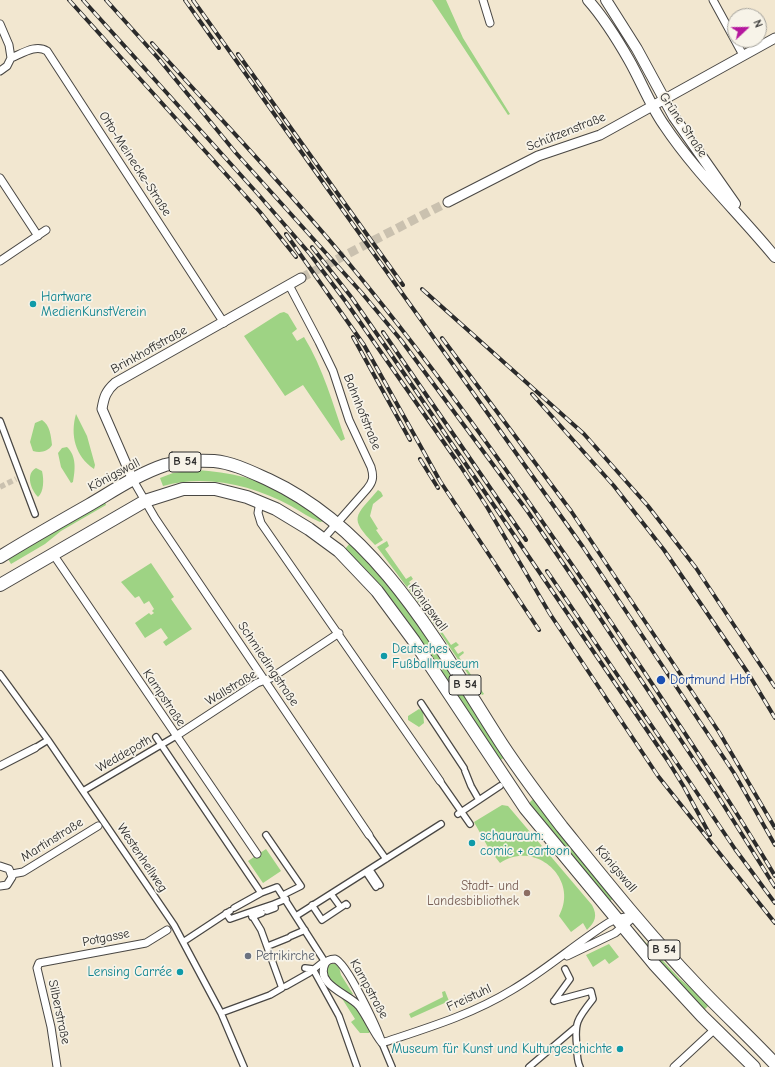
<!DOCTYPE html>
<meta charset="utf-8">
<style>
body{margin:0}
#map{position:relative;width:775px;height:1067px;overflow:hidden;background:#f2e7d0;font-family:"Comic Neue",sans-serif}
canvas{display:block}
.north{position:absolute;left:727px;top:8px;width:40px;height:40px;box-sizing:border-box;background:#f7f3e8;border:1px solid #a5a39c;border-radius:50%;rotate:68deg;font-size:11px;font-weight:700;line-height:16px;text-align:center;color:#2b2b2b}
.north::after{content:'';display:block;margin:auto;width:14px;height:18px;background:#b5179e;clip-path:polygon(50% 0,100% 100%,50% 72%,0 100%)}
</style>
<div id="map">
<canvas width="775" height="1067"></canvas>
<div class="north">N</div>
</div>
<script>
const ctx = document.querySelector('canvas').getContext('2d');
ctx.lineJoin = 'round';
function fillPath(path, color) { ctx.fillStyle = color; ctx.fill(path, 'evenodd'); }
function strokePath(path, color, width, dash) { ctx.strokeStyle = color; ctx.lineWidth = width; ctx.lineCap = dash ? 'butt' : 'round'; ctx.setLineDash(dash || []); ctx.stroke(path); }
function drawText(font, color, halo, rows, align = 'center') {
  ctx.font = font + ' "Comic Neue",sans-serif'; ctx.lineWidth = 3.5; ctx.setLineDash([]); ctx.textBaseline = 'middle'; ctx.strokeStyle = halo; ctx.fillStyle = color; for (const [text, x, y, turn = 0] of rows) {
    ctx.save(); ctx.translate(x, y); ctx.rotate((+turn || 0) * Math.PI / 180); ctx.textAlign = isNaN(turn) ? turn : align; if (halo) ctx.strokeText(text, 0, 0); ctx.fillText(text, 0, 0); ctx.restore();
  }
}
fillPath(new Path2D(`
 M432,0H446L463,38L510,114L508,115Z
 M284,312L288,314L297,329L292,333L297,341L304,337C323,368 333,404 345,439L341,441L303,385L285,396L244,336L280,313Z
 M76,414L87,436L95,465L94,469C75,456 70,435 76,414Z
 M42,420C50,425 51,436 52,445C48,452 40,453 33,451L30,442L35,423Z
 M67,447C77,456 75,471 73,482L71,483L61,467L58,453L62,448Z
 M36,468L42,471C44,479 44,492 38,497C31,490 25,474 36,468Z
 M197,470C228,472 262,479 290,495C302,502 313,513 325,521L320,522C310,518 300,511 291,506C252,485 206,474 163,486L160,478L173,473Z
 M378,490L381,492L383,496L373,504L370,516L378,529L376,530L383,540L375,545C348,517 355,517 378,490Z
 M105,502L106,505L61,531L45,544L11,564L8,559Z
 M387,541L389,546L385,549L406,579L411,576L413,579L409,582L413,587L417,584L419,587L414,591L451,645L456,642L459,645L454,648L458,654L463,651L464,653L459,657L484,694L482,695L430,618L377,547Z
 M351,542C413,604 458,683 505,757L499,761C462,704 427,644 385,591C373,575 358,563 345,549Z
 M151,563L174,597L171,599L192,629L166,646L163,642L168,638L161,628L145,638L135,623L149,613L151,615L154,613L152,611L154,609L149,601L144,604L139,596L135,598L121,582Z
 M419,709L423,712L424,723L419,727L408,720V716Z
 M533,799L615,897L609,902L530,805V802Z
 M502,805L508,806L592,905C598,916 595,922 587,930L583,923L571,932L559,916C580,879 535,839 500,863L489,849L474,822Z
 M266,849L281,871L263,883L248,861Z
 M638,934L680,979L710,1004L704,1010L640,939Z
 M609,944L619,957L609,964L605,959L593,967L586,955Z
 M330,964H335L339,967L341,975L353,994L351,995C341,990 330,983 326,971Z
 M445,991L449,1001L411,1018L409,1014L443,997L442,992Z
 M341,997L355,1007L370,1031L369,1033H360L351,1022L355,1019Z`), '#9ed384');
strokePath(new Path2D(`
 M0,487L16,479`), '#cac1af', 5.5, [5.5, 3]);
strokePath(new Path2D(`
 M301,278L448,202`), '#cac1af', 9, [9, 4.5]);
const pedestrian = new Path2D(`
 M0,421L35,514
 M0,674L48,740L174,925L221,1013L244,1067
 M421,703L464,768
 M156,737L261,893L277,887L325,962
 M35,748L48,740
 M465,771L471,786L479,800
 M440,781L470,824
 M83,791L176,736
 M458,814L500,786
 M266,835L301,886L283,895
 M369,835L386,859
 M370,870L380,885
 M366,872L376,887
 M331,894L339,905
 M312,905L322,920L346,904L347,905
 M234,908L261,893
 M267,911L275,908L274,904L286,899
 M226,913L230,919L250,912
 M296,916L441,824
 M252,917L262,913
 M291,936L305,930
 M183,942L230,911
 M268,946L288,938
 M305,968L313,969L339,1016L357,1067
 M286,986L309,973L324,961
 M554,1001L591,991L593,999C577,1019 574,1023 577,1048C577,1055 577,1061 580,1067
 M554,1001L570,979L565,969
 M221,1013L270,995L282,988L261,930L250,912L274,904
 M382,1043L392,1067
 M529,1067L575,1028`);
const minor = new Path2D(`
 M483,0L490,23
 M713,0L743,55
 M0,24L9,45L11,58
 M11,58C23,53 36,44 47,51L224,323
 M0,71L7,66L11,58
 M0,178L38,236
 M0,261L46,230
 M289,285L319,342L333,371L349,420L371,467C374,477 373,482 367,489L323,539
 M133,480L155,518L369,835
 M260,501L258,513L261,523L440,781
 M53,554L257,854
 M176,736L257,683L271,678L339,633
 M0,766L35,748
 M0,866L9,869L12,877L7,885L0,886
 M12,874L23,872L98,826
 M567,956L615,933L635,916
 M335,959C347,963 377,1028 382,1043C373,1032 368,1018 359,1006C349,994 315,985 325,964C327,960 330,959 335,959Z
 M382,1043C427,1028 471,1015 512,990C546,970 575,944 608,923L616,919L635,915
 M57,1067L51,1027L37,968L39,963L146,943L167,930
 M674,1067L715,1029`);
const tertiary = new Path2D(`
 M448,202L538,156L600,135L775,38
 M133,480L102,409C104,397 106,391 115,383L301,278`);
const secondary = new Path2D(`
 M588,0C604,18 617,39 629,60C641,81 650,105 664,125C696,173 738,212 775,257
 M606,0L637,49L674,117L735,204`);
const primary = new Path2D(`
 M0,557C29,539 59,522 89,505C113,491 138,474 165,465C181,461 198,460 214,461C234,463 251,472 269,480C376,530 435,639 496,735C516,767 539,797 562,827C605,880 648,934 695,983C721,1011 749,1036 775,1064
 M0,585L145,501L183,489H215L247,497L276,509L309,529L339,551L377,591L414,641L525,808L655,965L702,1016L754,1067`);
strokePath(pedestrian, '#494744', 8);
strokePath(minor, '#494744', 9);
strokePath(tertiary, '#494744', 11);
strokePath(secondary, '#494744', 12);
strokePath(primary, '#494744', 14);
strokePath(pedestrian, '#fff', 5.5);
strokePath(minor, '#fff', 7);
strokePath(tertiary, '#fff', 9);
strokePath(secondary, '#fff', 10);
strokePath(primary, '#fff', 12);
const rail = new Path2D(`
 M69,0L260,212L296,257
 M83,0L257,193L310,254L346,302L461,467L487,507L550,614L658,776L775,923
 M106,0L158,58L236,153L361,292L401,340L528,512L586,597L716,793L775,887
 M185,0L219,48
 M193,0L583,547L734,773L775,845
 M152,43C218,117 288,189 351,266C445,380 530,502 613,625C668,708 724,790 775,876
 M238,54L403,285
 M286,234L364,345L440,481L539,630
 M312,247L352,298L388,350L668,761L684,787L710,835
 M422,289L584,434L648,506L696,568L775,687
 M383,332L526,540
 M353,337L410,440
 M442,338L571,511L719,732L775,828
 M532,394L614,486L664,550L748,673L775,718
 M420,459L438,488
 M547,571L735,849L775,903`);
strokePath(rail, '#2b2b2b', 4);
strokePath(rail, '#f7f3e8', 2.5, [8]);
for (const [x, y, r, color] of [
 [33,304,4,"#0f9aa8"],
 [384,656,4,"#0f9aa8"],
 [661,680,5,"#1a4fb4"],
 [472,843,4,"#0f9aa8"],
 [527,893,4,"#8d6e63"],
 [248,956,4,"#6b7280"],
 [180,972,4,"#0f9aa8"],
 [620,1049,4,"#0f9aa8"]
]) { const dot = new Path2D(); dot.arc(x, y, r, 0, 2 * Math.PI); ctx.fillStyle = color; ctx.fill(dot); strokePath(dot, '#f7f3e8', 1.5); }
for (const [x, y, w] of [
 [185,462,32],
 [465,685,32],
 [664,950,32]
]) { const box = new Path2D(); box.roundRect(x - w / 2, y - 10, w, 20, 3); ctx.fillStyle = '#f7f3e8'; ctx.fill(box); strokePath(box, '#2b2b2b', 1); }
drawText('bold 12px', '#2b2b2b', null, [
 ["B 54",185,462],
 ["B 54",465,685],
 ["B 54",664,950]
]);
drawText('13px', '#2b2b2b', '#f7f3e8', [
 ["Grüne Straße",683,125,56],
 ["Schützenstraße",566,132,-22],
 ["Otto-Meinecke-Straße",135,164,57],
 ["Brinkhoffstraße",149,350,-29],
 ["Bahnhofstraße",362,412,68],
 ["Königswall",114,475,-28],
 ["Königswall",428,607,54],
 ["Schmiedingstraße",268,664,56],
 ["Wallstraße",231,688,-31],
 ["Kampstraße",164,698,56],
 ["Weddepoth",124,754,-30],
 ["Martinstraße",52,840,-32],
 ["Westenhellweg",142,858,56],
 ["Königswall",616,869,50],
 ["Potgasse",106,938,-11],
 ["Kampstraße",369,989,61],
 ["Freistuhl",469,998,-25],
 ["Silberstraße",59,1012,78]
]);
drawText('13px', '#0d838f', '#f7f3e8', [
 ["Hartware",41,297],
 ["MedienKunstVerein",41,312],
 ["Deutsches",392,649],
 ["Fußballmuseum",392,664],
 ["schauraum:",480,836],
 ["comic + cartoon",480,851],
 ["Lensing Carrée",172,972,"right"],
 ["Museum für Kunst und Kulturgeschichte",612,1049,"right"]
], 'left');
drawText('13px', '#164399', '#f7f3e8', [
 ["Dortmund Hbf",670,680]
], 'left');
drawText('13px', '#785e54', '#f7f3e8', [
 ["Stadt- und",519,886],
 ["Landesbibliothek",519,901]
], 'right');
drawText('13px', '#5b616d', '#f7f3e8', [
 ["Petrikirche",256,956]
], 'left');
</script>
